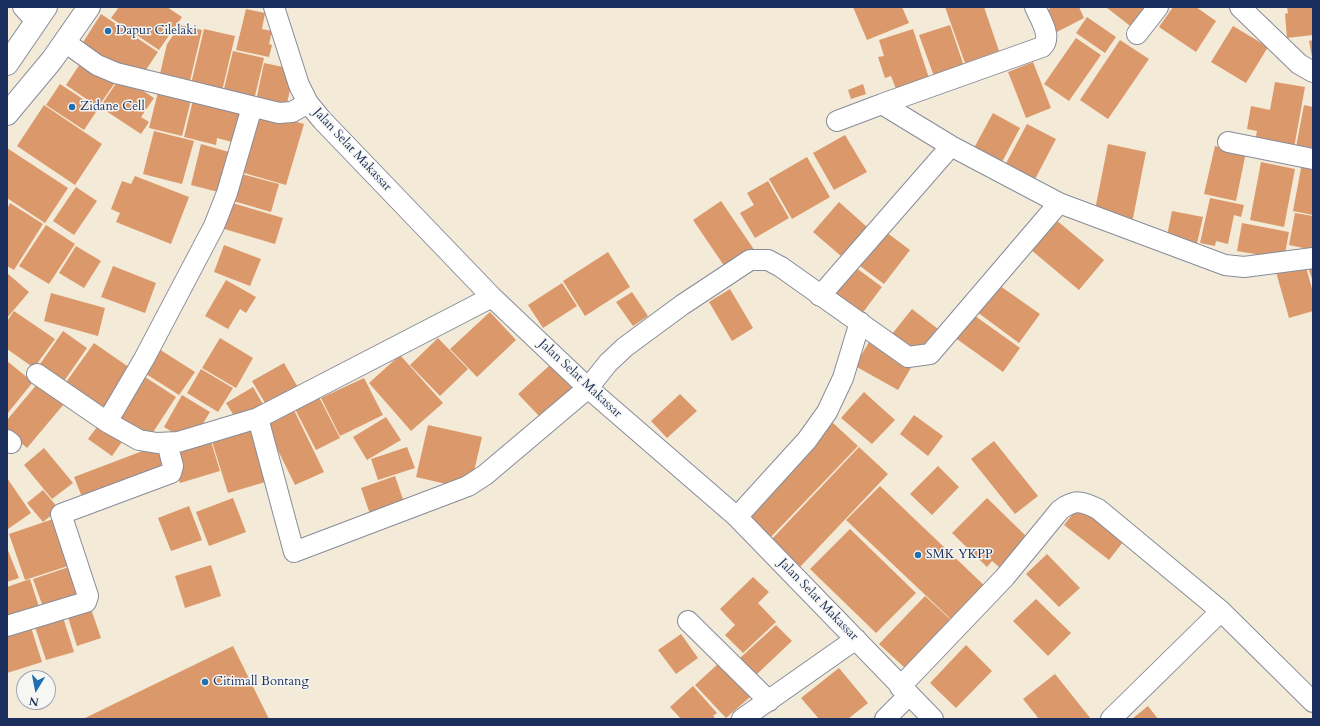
<!DOCTYPE html>
<style>
body{margin:0}
#map{position:relative;width:1320px;height:726px;overflow:hidden;background:#f3ead8;font-family:Cardo,serif}
canvas{display:block}
.frame{position:absolute;inset:0;border:8px solid #1b2f5e;pointer-events:none}
.north{position:absolute;left:16px;top:670px;width:40px;height:40px;box-sizing:border-box;background:#f6f6f2;border:1px solid #9ea6b7;border-radius:50%;rotate:190deg;font-size:11px;font-weight:700;line-height:16px;text-align:center;color:#1b2f5e}
.north::after{content:'';display:block;margin:auto;width:14px;height:18px;background:#1f6fb2;clip-path:polygon(50% 0,100% 100%,50% 72%,0 100%)}
</style>
<div id="map">
<canvas width="1320" height="726"></canvas>
<div class="frame"></div>
<div class="north">N</div>
</div>
<script>
const ctx = document.querySelector('canvas').getContext('2d');
ctx.lineJoin = 'round';
function fillPath(path, color) { ctx.fillStyle = color; ctx.fill(path, 'evenodd'); }
function strokePath(path, color, width, dash) { ctx.strokeStyle = color; ctx.lineWidth = width; ctx.lineCap = dash ? 'butt' : 'round'; ctx.setLineDash(dash || []); ctx.stroke(path); }
function drawText(font, color, halo, rows, align = 'center') {
  ctx.font = font + ' Cardo,serif'; ctx.lineWidth = 3; ctx.setLineDash([]); ctx.textBaseline = 'middle'; ctx.strokeStyle = halo; ctx.fillStyle = color; for (const [text, x, y, turn = 0] of rows) {
    ctx.save(); ctx.translate(x, y); ctx.rotate((+turn || 0) * Math.PI / 180); ctx.textAlign = isNaN(turn) ? turn : align; if (halo) ctx.strokeText(text, 0, 0); ctx.fillText(text, 0, 0); ctx.restore();
  }
}
fillPath(new Path2D(`
 M119,7H167L182,17L159,50L111,18Z
 M853,7H902L909,23L867,40Z
 M945,7H984L999,51L965,63Z
 M1053,7H1079L1084,18L1053,34L1042,12Z
 M1106,7H1152L1134,29Z
 M1173,7H1196L1216,21L1196,52L1159,27Z
 M1287,7H1313V35L1287,38L1285,14L1288,13Z
 M246,9L265,13L262,29L272,31L269,44L272,45L269,57L236,50Z
 M101,14L158,52L141,77L80,47Z
 M1087,17L1116,37L1105,53L1076,33Z
 M180,25L202,30L189,85L159,78L167,44Z
 M950,25L965,69L935,79L919,35Z
 M1233,26L1268,47L1246,83L1211,62Z
 M204,29L235,36L222,91L191,84Z
 M913,29L929,78L896,89L891,76L885,78L878,57L884,56L879,40Z
 M1076,38L1101,55L1069,101L1044,84Z
 M1120,40L1149,59L1108,119L1080,100Z
 M1313,40V56L1312,57L1309,41Z
 M233,51L264,58L254,100L223,93Z
 M84,58L117,80L98,107L66,85Z
 M1033,62L1051,108L1026,118L1008,72Z
 M264,63L288,68L286,80L292,81L286,108L256,101Z
 M121,76L154,98L141,117L149,122L141,134L100,107Z
 M1275,82L1305,87L1294,148L1255,141L1257,131L1247,129L1251,106L1270,110Z
 M60,84L98,109L84,130L46,105Z
 M863,84L866,94L851,99L848,90Z
 M158,92L191,100L182,136L149,128Z
 M194,96L245,109L236,143L217,138L216,145L184,137Z
 M44,105L102,144L75,185L17,146Z
 M1304,105L1313,107V155L1295,152Z
 M255,110L304,124L286,185L237,171Z
 M993,113L1020,128L1002,162L974,148Z
 M1027,124L1056,139L1032,185L1003,169Z
 M154,131L194,141L182,184L143,174Z
 M845,135L867,172L834,190L813,153Z
 M201,144L229,152L218,192L191,185Z
 M1108,144L1146,152L1132,223L1094,215Z
 M1215,146L1246,152L1236,201L1204,194Z
 M7,148L68,188L45,223L7,198Z
 M807,157L830,197L792,219L769,179Z
 M1261,162L1295,169L1284,227L1250,220Z
 M1302,163L1313,165V215L1293,211Z
 M238,173L279,184L271,212L230,200Z
 M135,176L189,197L171,244L116,222L120,213L111,209L122,181L131,184Z
 M768,181L789,218L755,238L740,213L754,205L747,193Z
 M76,187L97,201L74,235L53,221Z
 M1210,198L1244,205L1241,217L1234,215L1228,244L1216,241L1215,246L1200,243Z
 M721,201L755,251L727,270L693,220Z
 M229,202L283,218L275,244L221,228Z
 M839,202L867,227L841,256L813,232Z
 M10,203L43,224L14,270L7,266V209Z
 M1172,211L1203,217L1196,248L1166,241Z
 M1295,213L1313,216V250L1289,245Z
 M1055,219L1104,260L1079,290L1030,249Z
 M1242,223L1289,232L1284,259L1237,251Z
 M46,225L75,244L49,284L19,266Z
 M886,232L910,250L884,284L860,266Z
 M224,245L261,259L250,286L214,272Z
 M76,246L101,261L84,288L59,273Z
 M608,252L630,287L585,316L563,281Z
 M1305,264L1313,292V311L1289,318L1276,272Z
 M113,266L156,283L145,313L101,297Z
 M1313,266V282L1308,267Z
 M855,267L882,287L858,319L831,299Z
 M7,273L29,292L7,318Z
 M226,280L256,297L246,313L240,309L228,329L205,316Z
 M993,281L1040,314L1019,343L973,309Z
 M562,283L577,306L543,328L528,305Z
 M730,289L753,328L732,341L709,302Z
 M632,292L648,316L633,326L616,302Z
 M51,293L105,308L98,336L44,321Z
 M912,309L938,329L919,354L892,334Z
 M14,311L55,339L34,368L7,349V321Z
 M490,312L516,340L477,377L450,349Z
 M971,313L1020,348L1003,372L954,337Z
 M63,331L87,348L60,387L36,370Z
 M220,338L253,358L236,388L202,368Z
 M438,338L468,369L440,396L410,365Z
 M869,342L912,366L898,390L855,366Z
 M94,343L133,370L101,415L62,388Z
 M159,349L195,372L179,395L143,372Z
 M400,355L443,403L411,431L369,383Z
 M7,361L33,382L7,414Z
 M284,363L300,391L268,408L252,381Z
 M550,365L573,389L542,419L518,394Z
 M201,369L233,388L218,412L187,393Z
 M142,375L176,397L148,440L115,418Z
 M364,378L383,415L340,436L321,398Z
 M38,383L64,404L27,448L7,431V420Z
 M253,387L264,406L238,422L226,403Z
 M864,392L895,420L872,444L841,418Z
 M317,393L340,438L316,450L293,405Z
 M680,394L697,411L667,438L651,421Z
 M182,395L210,412L196,435L182,438L164,427Z
 M292,406L324,472L295,485L263,420Z
 M914,415L943,436L928,456L900,434Z
 M386,417L401,440L367,460L353,437Z
 M100,423L124,439L112,456L88,439Z
 M833,423L858,446L769,539L745,516Z
 M256,425L272,480L228,493L211,438Z
 M428,425L482,437L472,480L459,487L416,477Z
 M210,438L220,471L180,483L170,450Z
 M994,441L1038,496L1015,514L971,459Z
 M161,444L170,469L84,502L74,477Z
 M407,447L415,468L378,480L371,459Z
 M859,447L888,474L800,567L771,540Z
 M44,448L73,483L52,499L24,465Z
 M938,466L959,487L932,515L910,494Z
 M395,476L405,505L371,517L361,488Z
 M7,478L31,513L8,529L7,527Z
 M880,486L989,590L956,624L846,520Z
 M43,490L59,509L43,522L27,503Z
 M233,498L246,532L209,546L196,512Z
 M987,498L1027,537L999,567L992,561L987,567L952,533Z
 M189,506L202,540L171,551L158,518Z
 M1078,507L1123,542L1109,560L1064,525Z
 M59,517L74,564L25,580L9,534Z
 M850,529L916,593L876,633L810,569Z
 M7,548L19,578L7,582Z
 M1047,554L1080,588L1059,607L1026,574Z
 M211,565L221,596L185,608L175,576Z
 M72,566L83,597L44,610L33,579Z
 M753,577L769,592L758,603L776,622L743,653L725,635L735,625L720,609Z
 M30,579L41,613L7,624V587Z
 M925,596L951,620L905,668L879,644Z
 M1036,599L1071,633L1048,656L1013,621Z
 M89,603L101,638L77,646L66,611Z
 M61,611L74,652L46,660L33,621Z
 M29,621L42,662L7,673V628Z
 M776,625L792,641L756,675L740,658Z
 M681,634L698,658L676,674L658,650Z
 M966,645L992,671L956,708L930,683Z
 M233,646L269,719H83Z
 M719,663L750,697L726,718L695,685Z
 M839,668L868,703L848,719H819L801,698Z
 M1055,674L1091,719H1039L1023,699Z
 M693,686L717,713L713,716L716,719H681L670,707Z
 M1148,706L1158,719H1132Z`), '#db996b');
const minor = new Path2D(`
 M23,7L36,21
 M274,7L299,85L308,103L322,120L492,297L588,388L737,517L933,719
 M1240,7L1299,64L1313,72
 M1137,34L1158,7
 M65,42L97,65L116,73L279,113L292,112L308,103
 M882,104L1042,47C1053,37 1040,19 1035,7
 M837,121L882,104L951,146L1059,203L1225,265L1244,267L1313,258
 M1228,142L1313,159
 M820,296L951,146
 M37,374L107,422L139,440L157,443L178,442L258,418L492,297
 M258,418L294,552L468,486L485,475L588,388L608,363L625,347L682,305L750,260H768L781,267L908,357L930,354L1059,203
 M107,422L144,359L214,226L227,193L252,107
 M7,440L11,443
 M737,517L807,440L827,412L843,378L860,322
 M688,621L769,701
 M7,626L86,602L88,596L61,514L171,473L173,466L167,443
 M900,687L1005,577L1060,510C1075,499 1082,501 1098,509L1221,611L1313,702
 M742,719L856,639
 M885,719L909,695
 M1111,719L1221,611`);
const tertiary = new Path2D(`
 M7,64L46,7
 M7,114L52,60L89,7`);
strokePath(minor, '#878c9b', 22);
strokePath(tertiary, '#878c9b', 24);
strokePath(minor, '#fff', 20);
strokePath(tertiary, '#fff', 22);
for (const [x, y, r, color] of [
 [108,31,4,"#1f6fb2"],
 [72,107,4,"#1f6fb2"],
 [918,555,4,"#1f6fb2"],
 [205,682,4,"#1f6fb2"]
]) { const dot = new Path2D(); dot.arc(x, y, r, 0, 2 * Math.PI); ctx.fillStyle = color; ctx.fill(dot); strokePath(dot, '#f6f6f2', 1.5); }
drawText('13px', '#1b2f5e', '#f6f6f2', [
 ["Dapur Cilelaki",116,31],
 ["Zidane Cell",80,107],
 ["SMK YKPP",926,555],
 ["Citimall Bontang",213,682]
], 'left');
drawText('13px', '#1b2f5e', '#f6f6f2', [
 ["Jalan Selat Makassar",352,150,47],
 ["Jalan Selat Makassar",580,379,43],
 ["Jalan Selat Makassar",818,600,46]
]);
</script>
